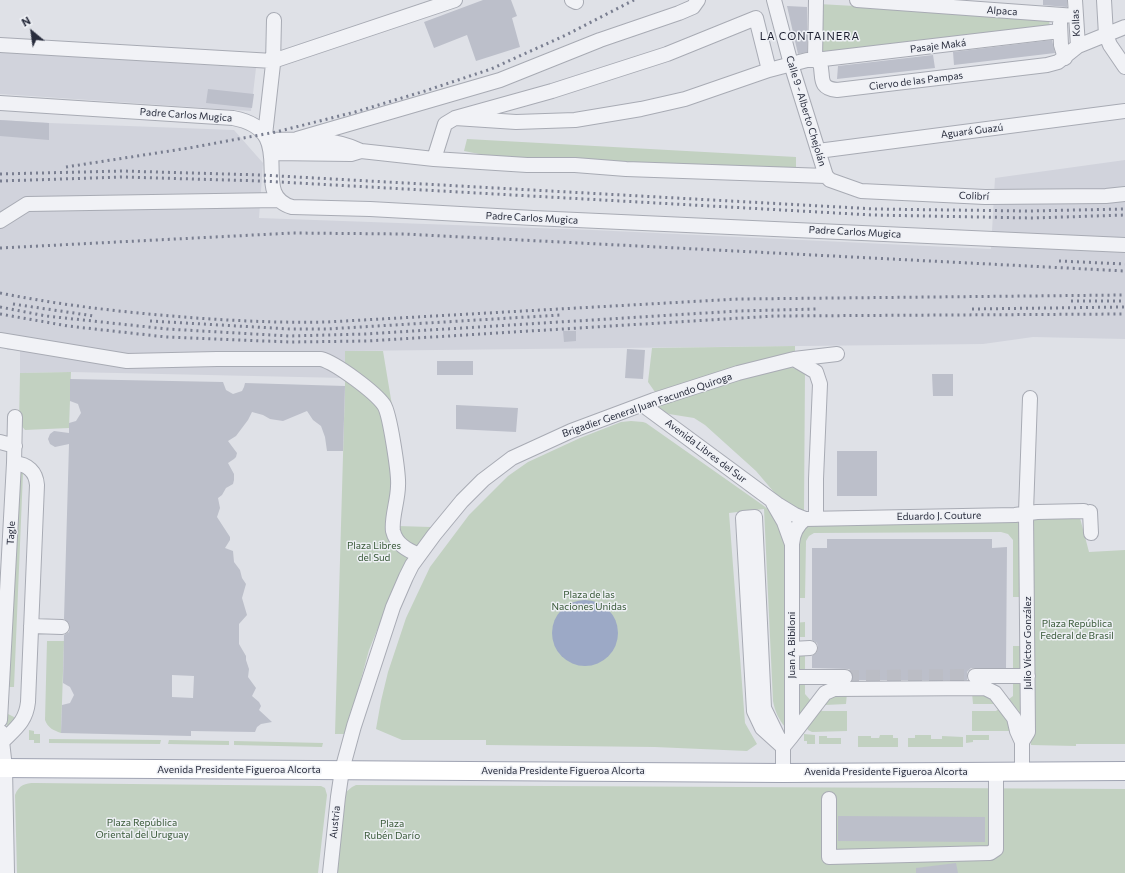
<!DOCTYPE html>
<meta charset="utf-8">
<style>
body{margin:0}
#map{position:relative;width:1125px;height:873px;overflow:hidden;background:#dfe1e7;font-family:Commissioner,sans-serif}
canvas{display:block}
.north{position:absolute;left:12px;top:12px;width:40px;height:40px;-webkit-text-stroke:3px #eef0f5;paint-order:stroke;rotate:331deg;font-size:11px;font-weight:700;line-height:16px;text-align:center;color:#292d3d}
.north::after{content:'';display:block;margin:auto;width:14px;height:18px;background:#292d3d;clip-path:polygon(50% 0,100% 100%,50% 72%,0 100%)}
</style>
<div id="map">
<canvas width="1125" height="873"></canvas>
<div class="north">N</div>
</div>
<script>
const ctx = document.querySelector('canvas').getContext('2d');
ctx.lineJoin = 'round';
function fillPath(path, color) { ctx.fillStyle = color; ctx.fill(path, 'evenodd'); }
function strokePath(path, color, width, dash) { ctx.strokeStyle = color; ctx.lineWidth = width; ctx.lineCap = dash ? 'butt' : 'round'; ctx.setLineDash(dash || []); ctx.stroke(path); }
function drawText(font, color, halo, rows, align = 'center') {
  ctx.font = font + ' Commissioner,sans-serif'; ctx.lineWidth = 3; ctx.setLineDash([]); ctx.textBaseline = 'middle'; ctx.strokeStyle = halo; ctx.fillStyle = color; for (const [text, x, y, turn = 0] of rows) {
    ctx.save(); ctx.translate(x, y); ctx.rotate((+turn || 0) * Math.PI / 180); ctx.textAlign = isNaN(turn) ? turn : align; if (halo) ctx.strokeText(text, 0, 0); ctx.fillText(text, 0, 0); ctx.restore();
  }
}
fillPath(new Path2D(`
 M0,52L256,68L251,111L0,94Z
 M0,120L49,123L234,130L263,163L259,218L593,230L991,249L995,178L1125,160V339L1033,337L983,344L345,351V378L71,372L20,373V350H7V346L0,345Z`), '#d1d3dc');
fillPath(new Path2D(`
 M819,4L1049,17L1050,32L822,54Z
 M467,139L796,157V171L489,156L464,151Z
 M795,346V354L732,368L655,392L648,382L652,348Z
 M345,351H383L405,484L397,526L431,527L405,564L391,593L380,623L369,650L346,734H335L345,386Z
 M771,367L793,368L805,372L804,510H793L785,505L756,471L705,425L694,418L669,414L660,409L653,403Z
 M71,372L69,428L25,430L19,423L20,373Z
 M631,421L643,422L646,423L764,506L772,513L785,539L786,728C779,720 775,712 773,701L764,509L729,513L745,723L757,744L747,751L655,747L486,745V740H402L376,729L381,701L388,672L406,618L430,567L469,515L508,476L528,462L580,438L621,422Z
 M16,473H23L14,687H7Z
 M1028,516L1080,518L1089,552L1125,550V744H1076V746L1031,745Z
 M1015,521L1021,524L1024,597H1013V540L1008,534L1001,532L814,533L809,536L806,541L805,598H794L795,544L806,525Z
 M805,622V637H795L794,623Z
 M47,641H64L61,733C53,730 48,728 45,720Z
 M1013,646H1021L1020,669L1013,673Z
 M794,652H805V674L797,671Z
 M1013,678L1020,682L1021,684V714L1009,699L1013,696Z
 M805,679V694L812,702L798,718L795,686Z
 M847,693L846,704L825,705L828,696Z
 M972,693H985L996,702L994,704H973Z
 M819,708L822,711H847V731L812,732L808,730L806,727Z
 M1000,708L1012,722L1011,730L1009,731H972V711H996Z
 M8,714L16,718L6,732Z
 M29,730L34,731V734H40V743H34V740H29Z
 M804,734L815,735V744H807V741H804Z
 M880,735H893V738H898V747H858V736H871V738H879Z
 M915,735H931V739H942V736L963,737V747H908V738H915Z
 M966,735H989V740H973V742L966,743Z
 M819,736H827V738H841V744H819Z
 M49,739L161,740L160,744L49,743Z
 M169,740L229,741V745L168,744Z
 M234,741L323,743L322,747L234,745Z
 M35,783L321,786L325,788L327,795L318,873H17L15,795C19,785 25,783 35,783Z
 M356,785L1125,789V873H337L346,792L352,787Z`), '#c2d1c1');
fillPath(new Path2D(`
 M552 633a33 33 0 1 1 66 0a33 33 0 1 1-66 0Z`), '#9ca9c6');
fillPath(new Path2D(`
 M483,0H511L517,16L512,18L520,47L476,61L467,35L434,48L424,22Z
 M1043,0H1067V7L1043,5Z
 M787,6L807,7V52L798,54Z
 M1052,40L1055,53L954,65L953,52Z
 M933,55L935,68L837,79L838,66Z
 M208,89L254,94L252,108L206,103Z
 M0,120L49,123V140L0,136Z
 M563,331H576V341L564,342Z
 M627,349L645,350L643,379L625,378Z
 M437,361H473V375H437Z
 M932,374H953V396H933Z
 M70,379L223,382L226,390L233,394L242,391L244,387L245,383L345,386L343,451H327L325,437L321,426L313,420L307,411L283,421L270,419L263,415L252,412L248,420L236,436L228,441L237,453L236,457L234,459L228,463L234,474V480L233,484L226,488L222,495L218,498L220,508L217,517L230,537V540L225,548L233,551L234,562L240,570L242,578L246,584L242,598L247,615L239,624V644L246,656V660L249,669L248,677L256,688L252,696L259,702L261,706L259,710L272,722L261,724L257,727L255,732L191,731V736L61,733L62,705L70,703L74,695L70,687L63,683L64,635L69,632L70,627L69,623L64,619L69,444L55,447L50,444L48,439L50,434L54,431L69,433V423L76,421L81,413L78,404L70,401ZM172,675L194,676L193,698L172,697Z
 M456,405L518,408L516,432L456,429Z
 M837,451H877V496H837Z
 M827,539H992V548L1007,547L1006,668H971L967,672V680H853V673L849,669L812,668V656L817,652L818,648L817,643L812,640V548H827Z
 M838,816L985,817V842L838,841Z
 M956,863L958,873H916V868Z`), '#bcbfca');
strokePath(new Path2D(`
 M845,677L975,676`), '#bbbdc5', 14, [14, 7]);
const minor = new Path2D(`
 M572,0L576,2
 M774,0L791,64L826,176L830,180L861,191L985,197L1106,196L1125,194
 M816,0L815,60L1060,31
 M857,0L1076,16
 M1075,0L1078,46
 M1104,0L1106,35L1110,45L1125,67
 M1060,23L1061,45L1065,58
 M0,45L273,61L455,0
 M0,103L233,118C302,131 247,194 292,207L370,209L533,218L1125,245
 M455,118L516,122L575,120L641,109L685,99L769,70L807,60H815L820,63C824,76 817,88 837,90L1047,65L1058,62L1078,46L1125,27
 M265,135L273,64L274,20
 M297,139L500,80L600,40L679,13L693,7L698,0
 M268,140C299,139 332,137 361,151
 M818,151L1125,111
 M272,153L351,154L361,151L434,159L527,165H575L626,169L826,176
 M434,159L445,124L455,118L552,91L667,54L756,18L769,70
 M0,221L27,204L278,200
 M0,340L127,361L217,359H321C336,363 375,392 384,405C390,414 399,475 398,486C398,500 391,519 393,531C396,544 407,550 419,555
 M794,359L816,372L820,384L816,479V518
 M643,405L777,504L795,515L805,519L1015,515L1037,512L1084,511
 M0,442L15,446
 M773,503L784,522L792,544
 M1090,512L1091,533
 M755,517L764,708L783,747L762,728L754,711L743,518Z
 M31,626L62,627
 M792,649L810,648
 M975,676H1028
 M792,677H845
 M0,720L14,463L15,417
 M1,732L5,768L7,873
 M792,736L825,693L834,689L985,688L995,693L1014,718L1017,731L1022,742
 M3,741C16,728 26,721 28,702L37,485C36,472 28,464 14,463
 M1022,771V742L1028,732L1026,512L1030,398
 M783,773V747L792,736V544C793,533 797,525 805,519
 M829,799V857L990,853L996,849V771
 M330,873L338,797L342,770L354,726L393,607L406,577L412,565L434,535L462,501L483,480L512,458L571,431L654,400L738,373L794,359L837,354`);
const major = new Path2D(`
 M0,768L783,773L1125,771`);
strokePath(minor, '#a8abb4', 16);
strokePath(major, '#9fa3b2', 20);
strokePath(minor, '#f1f2f6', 14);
strokePath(major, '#fff', 18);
strokePath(new Path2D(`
 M66,167L189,148L276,132L355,112L425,91L491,69L566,35L634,0
 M0,174L122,171L261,175L875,209L1027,211L1125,209
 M0,181L123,177L262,181L872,215L1033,218L1125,215
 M0,248L293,233L404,234L1125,271
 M1059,261L1125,264
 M0,293C65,306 130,313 196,318C240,321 283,323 327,322L738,299L1125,295
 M1071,301H1125
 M13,304L94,316
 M0,307L46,316L167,329L289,336L365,334L738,311L818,309
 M972,309L1125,307
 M0,314L68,326L166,337L290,342L367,341L774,316L1125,314
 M150,321L290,329H327L561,315`), '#797e90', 3, [2, 4]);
drawText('10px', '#292d3d', '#eef0f5', [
 ["Alpaca",1002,11,4],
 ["Kollas",1076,23,-93],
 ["Pasaje Maká",938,46,-7],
 ["Ciervo de las Pampas",916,81,-7],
 ["Calle 9 - Alberto Chejolán",806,111,73],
 ["Padre Carlos Mugica",186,115,4],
 ["Aguará Guazú",972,131,-7],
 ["Colibrí",974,196,2],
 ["Padre Carlos Mugica",532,218,3],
 ["Padre Carlos Mugica",855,232,3],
 ["Brigadier General Juan Facundo Quiroga",647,405,-19],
 ["Avenida Libres del Sur",706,451,37],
 ["Eduardo J. Couture",939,516,-1],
 ["Tagle",11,533,-87],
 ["Julio Víctor González",1028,643,-90],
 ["Juan A. Bibiloni",792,645,-90],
 ["Avenida Presidente Figueroa Alcorta",239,770],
 ["Avenida Presidente Figueroa Alcorta",563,771],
 ["Avenida Presidente Figueroa Alcorta",886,772],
 ["Austria",335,822,-84]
]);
drawText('10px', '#385837', '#eef0f5', [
 ["Plaza Libres",374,546],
 ["del Sud",374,558],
 ["Plaza de las",589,595],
 ["Naciones Unidas",589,607],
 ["Plaza República",1077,624],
 ["Federal de Brasil",1077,636],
 ["Plaza República",142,823],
 ["Oriental del Uruguay",142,835],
 ["Plaza",392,824],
 ["Rubén Darío",392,836]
]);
ctx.letterSpacing = '1px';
drawText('11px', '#1b1e2e', '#eef0f5', [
 ["LA CONTAINERA",810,36]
]);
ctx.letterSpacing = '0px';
</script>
